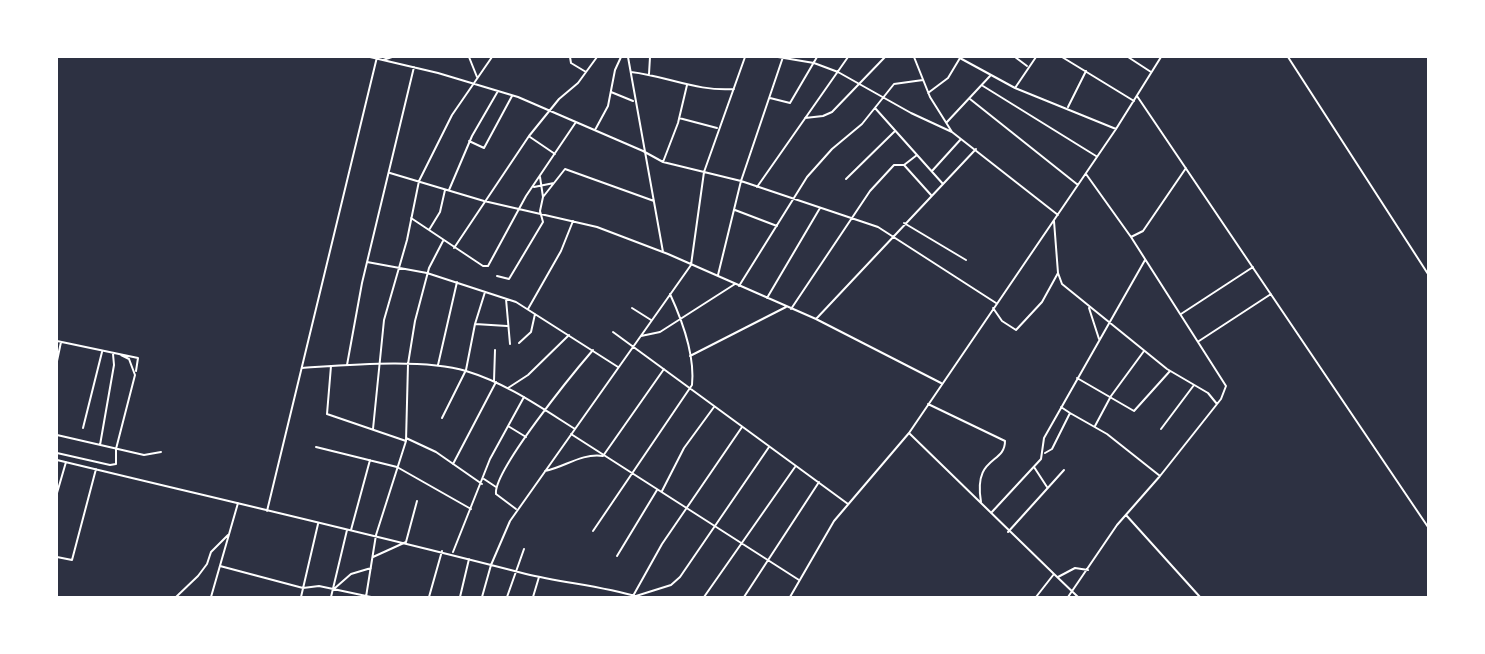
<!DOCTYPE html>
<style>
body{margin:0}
#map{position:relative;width:1485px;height:654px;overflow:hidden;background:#2d3142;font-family:Ubuntu,sans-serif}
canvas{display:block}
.frame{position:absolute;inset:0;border:58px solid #fff;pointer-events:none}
</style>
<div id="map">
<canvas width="1485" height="654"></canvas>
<div class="frame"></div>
</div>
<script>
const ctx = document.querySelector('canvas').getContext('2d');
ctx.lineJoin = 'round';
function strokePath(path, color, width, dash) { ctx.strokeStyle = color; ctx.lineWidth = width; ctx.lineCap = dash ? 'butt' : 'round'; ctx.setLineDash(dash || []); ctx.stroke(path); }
strokePath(new Path2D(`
 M370,57L438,73L518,97L643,151L663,162L741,181L878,227L996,303
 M469,57L477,77
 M570,57L571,63L586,72
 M628,57L663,252
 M778,57L814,63L838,72L911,113L952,132L1058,215
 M914,57L930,97L952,132
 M958,57L1015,88L1116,129
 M1015,57L1027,66
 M1062,57L1134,101
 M1128,57L1151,72
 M1288,57L1428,274
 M383,60L392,57
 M631,72C667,76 698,92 734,89
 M649,74L650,57
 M983,86L1096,156
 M1015,88L1036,57
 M611,92L633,101
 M928,93L948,78L960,58
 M1137,96L1428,527
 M770,98L790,103L817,57
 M970,99L1078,185
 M1068,107L1086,71
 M875,108L943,184
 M679,118L717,128
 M805,118L823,116L832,112L885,57
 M947,122L990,76
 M595,130L608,106L615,70L621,57
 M530,137L555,154
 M469,141L484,148L512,96
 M663,162L678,123L687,85
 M904,165L917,155
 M932,171L961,139
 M390,173L484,201L597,227L668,254L816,319L941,383
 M540,177L543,197
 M846,179L895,131
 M534,187L554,183
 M757,187L848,57
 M449,190L472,136L498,91
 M735,210L777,226
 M411,218L483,266H488L526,196L576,122
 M1054,221L1058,273L1062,284L1167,369L1208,393L1217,404
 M904,223L966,260
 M429,230L440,212L445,190
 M1131,237L1143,231L1186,168
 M454,248L529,136L559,99L578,83L597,57
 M367,262L427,273L516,302L618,367
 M718,275L741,181L783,57
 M497,276L509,279L543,222L540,211L543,197L565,169L654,201
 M739,286L807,177L832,149L862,124L894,84L923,80
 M767,298L820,208
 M506,299L510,344
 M632,308L651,320
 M993,308L1002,321L1016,330L1042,302L1058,273
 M1089,308L1099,339
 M528,309L561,251L573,221
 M791,309L870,191L894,165H904L931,195
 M1181,314L1253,267
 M816,319L976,149
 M475,324L507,326
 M613,332L848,504
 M641,336L660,332L735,284
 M57,341L138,358L136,371
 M1199,341L1271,294
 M519,343L531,332L535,314
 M690,356L786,307
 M57,361L61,342
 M347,365L362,283L414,67
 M438,365L457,282
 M331,366L327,414L406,441
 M302,368C347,365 424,358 466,371C506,383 540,407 575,429
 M1077,378L1134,411L1170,371
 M494,381L495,350
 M508,388L528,375L569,335
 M928,404L1005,441C1005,465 973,455 981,502
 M1070,413L1107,434L1160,476
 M442,418L466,370L475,324L485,292
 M508,426L526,437
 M1095,426L1111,396L1144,351
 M83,428L102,352
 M373,429L384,320L407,240L419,181L452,115L492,57
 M1161,429L1194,385
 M909,433L1054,574L1036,597
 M571,434L799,580
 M57,435L144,455L161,452
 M406,438L436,452L482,484
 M100,445L114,365L113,354
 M316,447L397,467L471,509
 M57,453L110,465L116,464V449L135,375L129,359L121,355
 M1045,453L1052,449L1070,413L1061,407
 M57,460C214,498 371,534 526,574C563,583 602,586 638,597
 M453,464L496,382
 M1034,467L1047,487
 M545,471C565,467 581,453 603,456L664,369
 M484,479L496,487
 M662,491L684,448L714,407
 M57,493L66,462
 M516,509L496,494C493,471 574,372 593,350
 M267,511L377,57
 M991,513L1041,459L1044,438L1145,260
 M1126,515L1200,597
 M351,530L370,460
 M593,531L692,385C695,356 682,320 670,294
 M1008,532L1064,470
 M453,552L490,459L524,397
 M617,556L657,490
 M57,557L72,560L96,469
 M373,557L406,542L417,501
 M220,566L303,588L319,586L371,597
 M1054,574L1078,597
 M1058,577L1075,568L1088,570
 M335,588L351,574L371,568
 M633,596L662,544L742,427
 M636,596L671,585L680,577L769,447
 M66,597H72
 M176,597L198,576L207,564L211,552L228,535
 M211,597L238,503
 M301,597L318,524
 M331,597L347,530
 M366,597L376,535L406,441L408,364L415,321L429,268L443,241
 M429,597L442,551
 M460,597L469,559
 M482,597L491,565L510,521L691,265L704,172L745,57
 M507,597L524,549
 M533,597L539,577
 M704,597L795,467
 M744,597L819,482
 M790,597L834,521L909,433L1116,129L1161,57
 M1068,597L1117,525L1160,476L1221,399L1226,386L1131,237L1086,174`), '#fff', 2);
</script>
